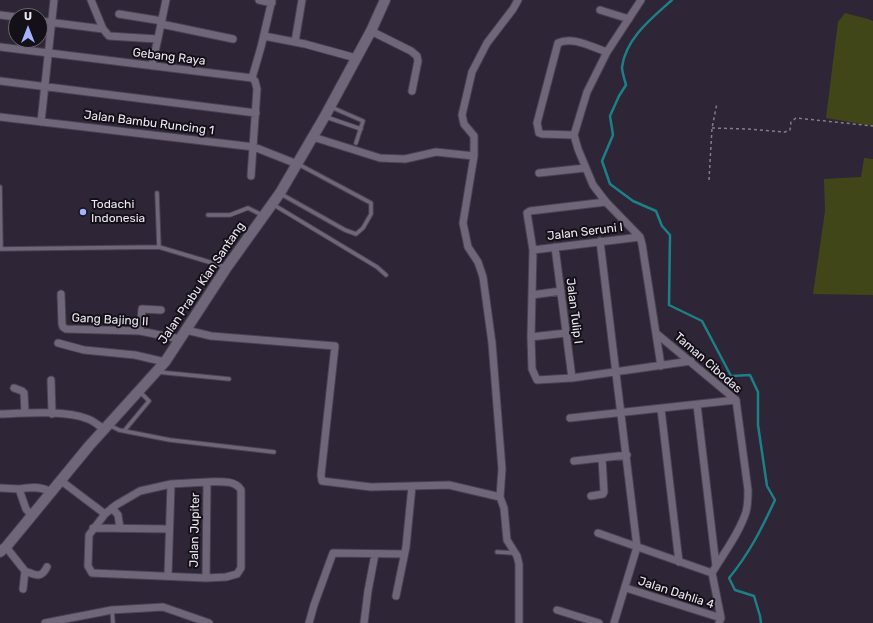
<!DOCTYPE html>
<style>
body{margin:0}
#map{position:relative;width:873px;height:623px;overflow:hidden;background:#2e2536;font-family:Rubik,sans-serif}
canvas{display:block}
.north{position:absolute;left:8px;top:8px;width:40px;height:40px;box-sizing:border-box;background:#141018;border:1px solid #6b6670;border-radius:50%;rotate:0deg;font-size:11px;font-weight:700;line-height:16px;text-align:center;color:#ede7f3}
.north::after{content:'';display:block;margin:auto;width:14px;height:18px;background:#a4b1fc;clip-path:polygon(50% 0,100% 100%,50% 72%,0 100%)}
</style>
<div id="map">
<canvas width="873" height="623"></canvas>
<div class="north">U</div>
</div>
<script>
const ctx = document.querySelector('canvas').getContext('2d');
ctx.lineJoin = 'round';
function fillPath(path, color) { ctx.fillStyle = color; ctx.fill(path, 'evenodd'); }
function strokePath(path, color, width, dash) { ctx.strokeStyle = color; ctx.lineWidth = width; ctx.lineCap = dash ? 'butt' : 'round'; ctx.setLineDash(dash || []); ctx.stroke(path); }
function drawText(font, color, halo, rows, align = 'center') {
  ctx.font = font + ' Rubik,sans-serif'; ctx.lineWidth = 4; ctx.setLineDash([]); ctx.textBaseline = 'middle'; ctx.strokeStyle = halo; ctx.fillStyle = color; for (const [text, x, y, turn = 0] of rows) {
    ctx.save(); ctx.translate(x, y); ctx.rotate((+turn || 0) * Math.PI / 180); ctx.textAlign = isNaN(turn) ? turn : align; if (halo) ctx.strokeText(text, 0, 0); ctx.fillText(text, 0, 0); ctx.restore();
  }
}
fillPath(new Path2D(`
 M845,13L868,19L873,21V126L826,118L838,22Z
 M864,158L873,159V295L813,294L825,211L824,179L861,177Z`), '#414619');
strokePath(new Path2D(`
 M672,0C652,18 626,38 622,67C622,73 625,80 626,85L619,96L610,116L613,135L602,161L610,184L633,201L656,211L662,226L670,235L669,305L702,321L731,376L750,375L758,392V425L767,486L775,500C762,528 749,554 729,578L735,590L754,596L760,616L761,623`), '#1d8088', 2.5);
const service = new Path2D(`
 M331,107L363,121L356,143
 M326,117L361,129
 M0,187L1,249
 M157,193L159,247
 M281,194L345,230L356,234L363,228L371,214V203L298,164
 M274,205L377,267L386,275
 M208,215H230L248,208L262,215
 M0,249L159,247L226,267
 M158,372L229,379
 M109,425L119,430L170,440L274,452
 M124,431L149,401L139,391
 M497,552L514,553
 M112,610L113,623`);
const minor = new Path2D(`
 M91,0L103,29L109,36L157,39
 M259,0L272,3
 M518,0L513,9L487,43L472,72L462,115L464,124L474,136V156L463,223L468,247L478,262L483,277L492,343L502,469L500,497L504,508L507,540L517,556L519,564V623
 M641,0L607,52L587,92L574,135L578,149L593,185L606,202L640,237L642,244L661,366
 M600,10L629,19
 M119,14L162,21
 M0,15L16,17
 M40,21L103,29
 M161,24L166,0
 M371,31L411,51L417,56L418,61L412,91
 M264,36L305,44L356,58
 M295,42L302,0
 M0,47L252,78L255,81L257,89L251,176
 M152,66L161,24L233,39
 M252,78L261,47L272,0
 M0,81L256,113
 M0,117L254,147L297,164
 M41,122L54,0
 M574,135L542,134L539,133L537,123L558,43C572,36 592,47 607,52
 M313,137L380,158L405,159L436,152L474,156
 M539,173L585,168
 M606,202L530,211L527,213L533,250L531,337L532,369L537,380L572,378L691,361
 M600,241L637,547L614,623
 M555,247L572,378
 M533,250L640,237
 M61,294L62,324L63,327L66,329L140,331L180,339
 M532,295L561,291
 M186,330L211,336L335,346L321,475L322,481L371,487L449,485L500,497
 M140,331L142,309L161,310
 M657,334L736,400L748,490C748,498 748,505 746,512C739,534 723,554 712,573L721,618L719,623
 M531,337L566,333
 M58,343L84,350L135,355L165,362
 M51,380L52,414
 M14,388L22,391L24,393L25,413
 M697,405L716,566
 M661,409L679,562
 M0,414C25,413 65,410 88,419C94,421 99,426 104,429
 M570,418L736,400
 M574,461L627,455
 M60,480L105,514
 M207,482C217,482 235,479 241,490V568L237,574L226,577L206,578L92,573L88,566L89,535L105,514L116,505L140,491L171,484Z
 M0,488L19,489L26,509L32,516
 M19,489C30,487 41,486 51,492
 M591,496L603,494L604,492L602,458
 M112,508L118,515L120,528
 M93,528L169,529
 M598,533L712,573
 M6,547L25,571L23,589
 M25,571C36,575 41,579 47,567
 M168,576L171,484
 M206,578L207,482
 M626,588L721,618
 M396,596L406,547L412,486
 M557,610L599,623
 M45,623L112,610L163,607L209,623
 M309,623L314,605L333,553L404,554
 M364,623L368,591L375,554`);
const secondary = new Path2D(`
 M0,552L6,547L89,446L165,362L227,267L280,193L325,116L371,31L385,0`);
strokePath(service, '#4a4250', 5.5);
strokePath(minor, '#4a4250', 9);
strokePath(secondary, '#4a4250', 12);
strokePath(new Path2D(`
 M712,128L747,129L785,132L790,130L791,122L796,118L873,126
 M709,180L712,128L717,103`), '#857d8c', 1.5, [3, 3]);
strokePath(service, '#70667a', 3.5);
strokePath(minor, '#70667a', 7);
strokePath(secondary, '#70667a', 10);
for (const [x, y, r, color] of [
 [83,212,4,"#a4b1fc"]
]) { const dot = new Path2D(); dot.arc(x, y, r, 0, 2 * Math.PI); ctx.fillStyle = color; ctx.fill(dot); strokePath(dot, '#141018', 1.5); }
drawText('12px', '#ede7f3', '#141018', [
 ["Gebang Raya",169,57,7],
 ["Jalan Bambu Runcing 1",149,123,7],
 ["Jalan Seruni I",585,232,-7],
 ["Jalan Prabu Kian Santang",202,283,-56],
 ["Jalan Tulip I",574,311,83],
 ["Gang Bajing II",110,320,3],
 ["Taman Cibodas",708,363,41],
 ["Jalan Jupiter",195,530,-89],
 ["Jalan Dahlia 4",676,593,18]
]);
drawText('12px', '#ede7f3', '#141018', [
 ["Todachi",91,205],
 ["Indonesia",91,219]
], 'left');
</script>
